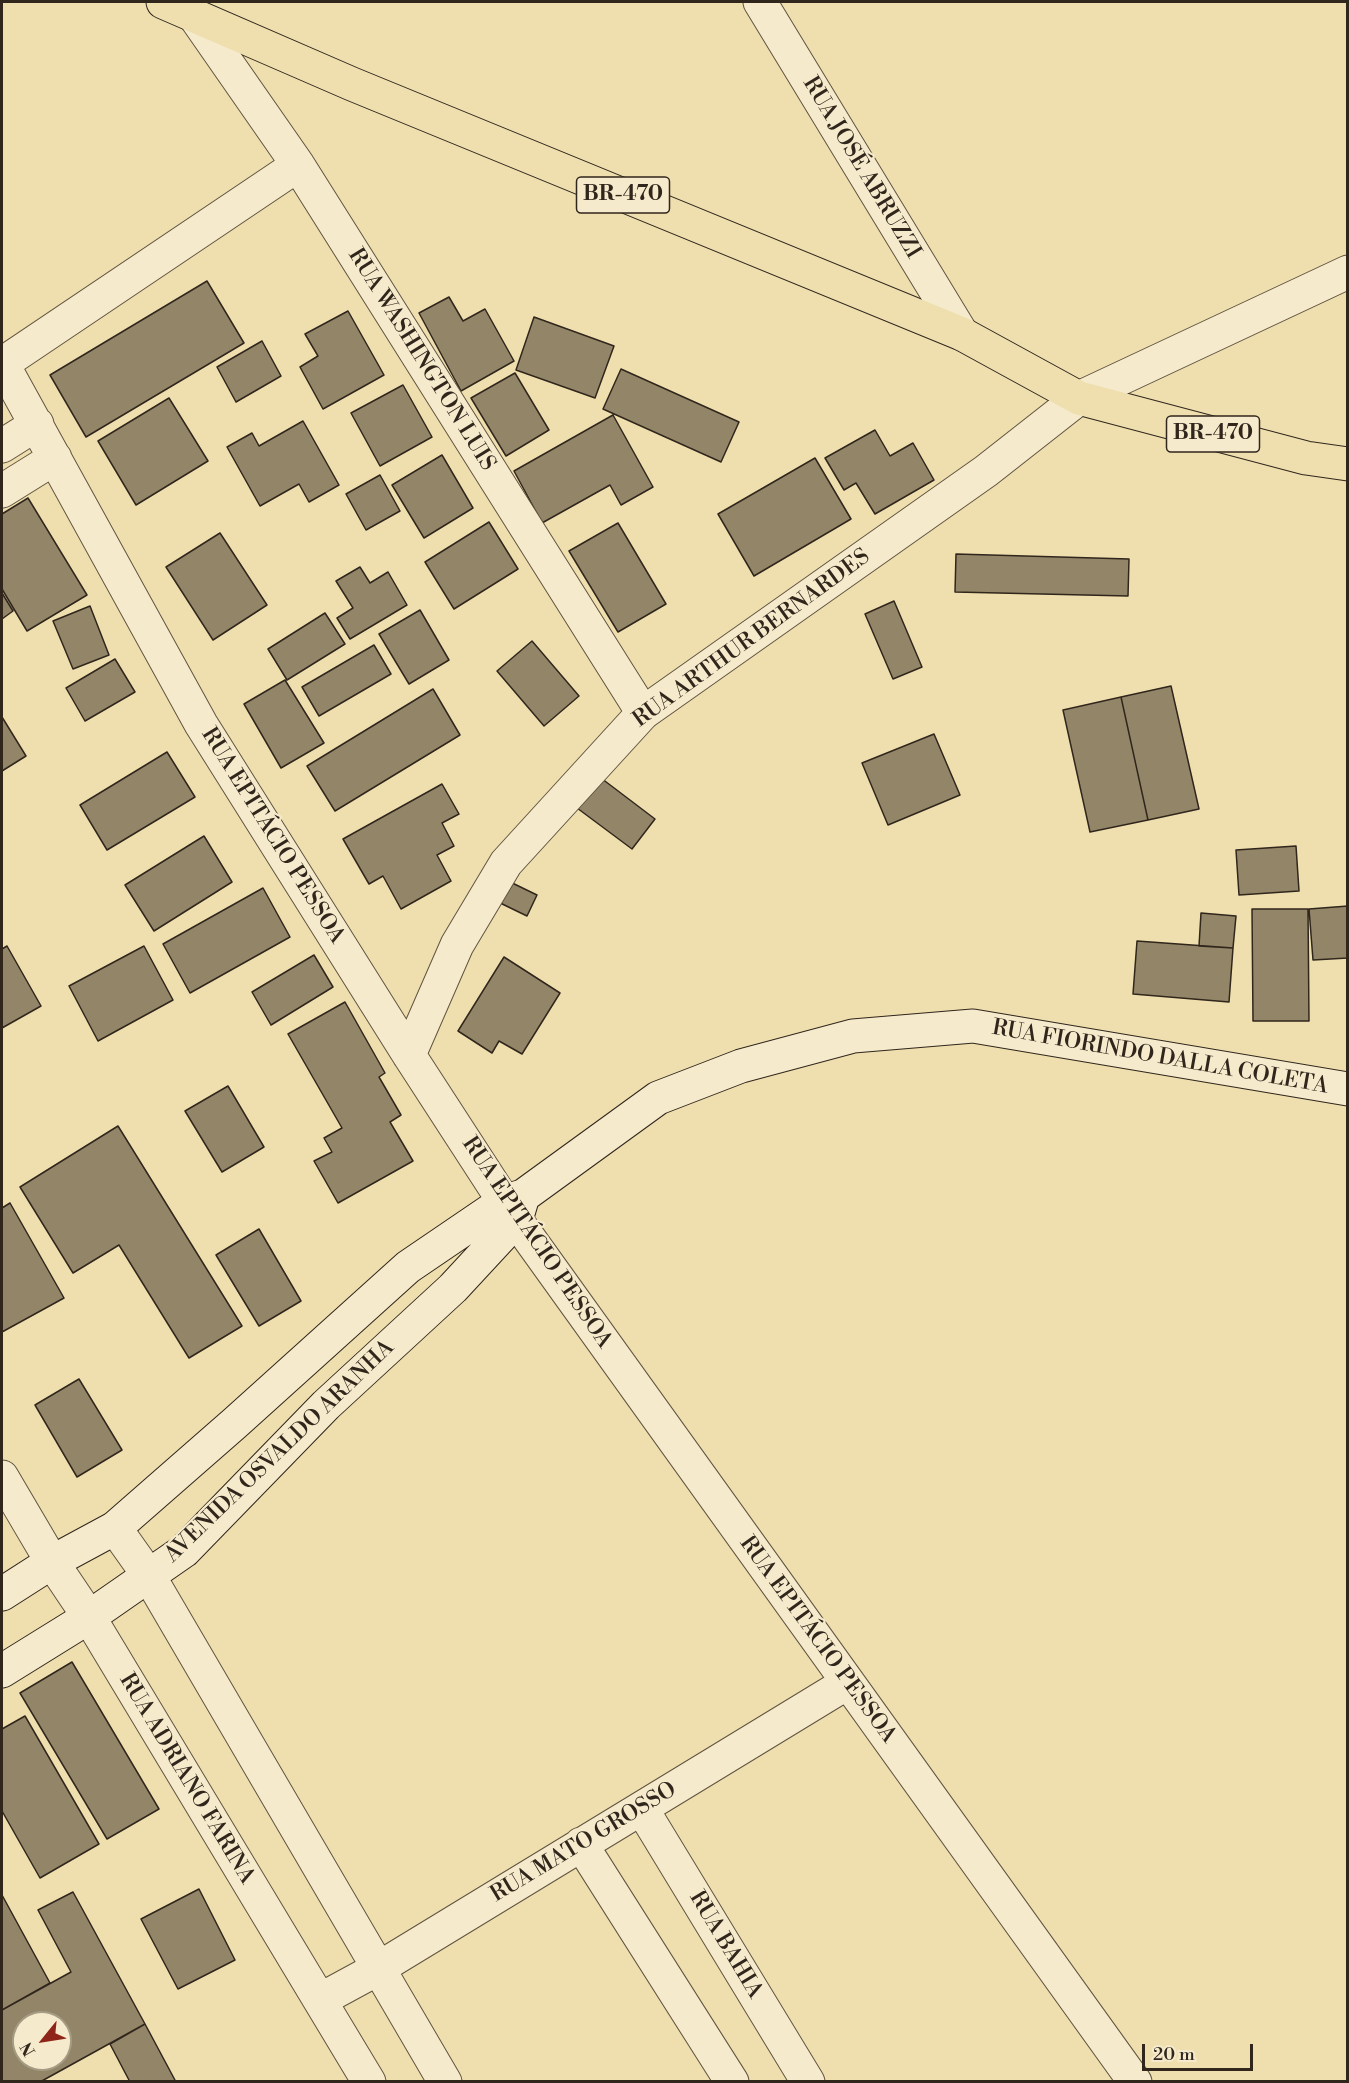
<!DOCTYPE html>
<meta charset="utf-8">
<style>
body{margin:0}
#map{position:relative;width:1349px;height:2083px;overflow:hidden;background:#efdfaf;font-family:"Libre Bodoni",serif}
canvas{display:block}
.frame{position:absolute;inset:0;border:3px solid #30261c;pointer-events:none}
.north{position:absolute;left:12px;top:2011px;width:60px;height:60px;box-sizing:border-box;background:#f5eacb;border:2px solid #a69c85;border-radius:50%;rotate:240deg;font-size:16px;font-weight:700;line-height:24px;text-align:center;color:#30261c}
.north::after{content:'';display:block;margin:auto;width:21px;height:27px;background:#8f2418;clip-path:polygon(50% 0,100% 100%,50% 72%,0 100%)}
.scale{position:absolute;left:1142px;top:2044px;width:111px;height:27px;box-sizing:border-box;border:3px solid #30261c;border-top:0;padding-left:8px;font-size:18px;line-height:21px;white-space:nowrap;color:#30261c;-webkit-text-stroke:4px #f5eacb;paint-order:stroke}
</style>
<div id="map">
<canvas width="1349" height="2083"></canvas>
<div class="frame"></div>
<div class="north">N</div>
<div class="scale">20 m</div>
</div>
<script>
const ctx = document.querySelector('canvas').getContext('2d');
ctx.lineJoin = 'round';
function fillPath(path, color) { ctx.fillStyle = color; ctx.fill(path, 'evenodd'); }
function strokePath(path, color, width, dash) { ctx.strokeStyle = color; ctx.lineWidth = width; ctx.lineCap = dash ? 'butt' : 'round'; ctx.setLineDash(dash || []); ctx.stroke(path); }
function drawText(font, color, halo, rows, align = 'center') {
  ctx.font = font + ' "Libre Bodoni",serif'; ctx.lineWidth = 4.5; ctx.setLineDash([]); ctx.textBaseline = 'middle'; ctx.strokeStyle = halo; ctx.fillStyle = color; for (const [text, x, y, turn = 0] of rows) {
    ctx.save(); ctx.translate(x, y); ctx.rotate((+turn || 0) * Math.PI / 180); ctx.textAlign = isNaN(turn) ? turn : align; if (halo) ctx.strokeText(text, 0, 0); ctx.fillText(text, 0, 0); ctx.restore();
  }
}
const building = new Path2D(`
 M207,281L244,343L86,437L50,375Z
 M449,297L463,321L485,309L514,361L461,391L419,313Z
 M348,311L384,375L323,409L300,367L318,356L305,334Z
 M534,317L614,346L595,398L516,370Z
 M262,341L281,376L236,402L217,367Z
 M621,369L739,422L721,462L603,409Z
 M515,373L549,430L506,456L471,398Z
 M403,385L432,437L380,466L351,413Z
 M169,398L208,461L136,505L98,441Z
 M613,415L653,487L621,505L610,485L542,523L514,471Z
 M303,421L339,485L309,502L299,484L260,506L227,447L252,433L259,446Z
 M875,430L890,456L913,443L934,480L875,514L856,483L844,490L825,458Z
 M442,455L473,508L424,538L392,485Z
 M815,458L851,519L754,576L718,514Z
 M380,475L400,511L366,530L346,494Z
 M28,498L87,595L27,631L2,589V514Z
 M489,522L518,569L454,609L425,562Z
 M618,523L666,604L618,632L569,551Z
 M220,533L267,605L213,640L166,567Z
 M956,554L1129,559L1128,596L955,592Z
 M360,567L370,583L388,572L407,605L350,639L337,618L353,608L336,581Z
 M2,593L13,611L2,619Z
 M894,601L922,667L893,679L865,614Z
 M90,606L109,655L73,669L53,621Z
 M420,610L449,660L409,684L379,634Z
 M325,613L345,644L287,680L268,649Z
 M532,641L579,696L544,726L497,671Z
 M374,645L391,674L319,716L302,687Z
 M115,659L135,692L85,721L66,688Z
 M285,680L324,743L281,768L244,704Z
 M1171,686L1199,809L1148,820L1121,697Z
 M433,689L460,735L335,811L307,766Z
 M1121,697L1148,820L1090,832L1063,710Z
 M2,717L26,756L2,771Z
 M934,734L960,795L888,825L862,763Z
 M167,752L195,797L107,850L80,805Z
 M597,775L655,819L632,849L573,805Z
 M442,784L459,814L442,823L454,846L437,855L451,881L401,909L383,876L369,884L343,839Z
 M204,836L232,882L154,931L125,885Z
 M1296,846L1299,891L1239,895L1236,850Z
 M504,879L537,895L527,916L494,900Z
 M263,888L290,937L190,993L163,944Z
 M1348,906V958L1313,960L1309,909Z
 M1252,909H1308L1309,1021H1253Z
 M1201,913L1236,916L1233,948L1199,946Z
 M1137,941L1233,948L1229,1002L1133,994Z
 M7,946L41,1006L2,1028V949Z
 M144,946L173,1000L98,1041L69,986Z
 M314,955L333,987L271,1025L252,992Z
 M504,957L560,993L522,1054L499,1041L492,1053L458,1031Z
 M345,1002L385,1073L379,1077L401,1115L390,1122L413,1161L338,1203L314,1161L332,1152L324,1138L342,1128L288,1034Z
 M228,1086L264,1147L222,1172L185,1111Z
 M118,1126L242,1326L189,1358L119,1245L73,1273L20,1187Z
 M10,1203L64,1298L2,1332V1208Z
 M259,1229L301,1301L259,1326L216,1255Z
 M79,1379L122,1450L77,1477L35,1405Z
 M72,1662L159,1809L107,1839L20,1693Z
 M25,1716L99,1844L40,1878L2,1811V1729Z
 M199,1889L235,1960L178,1989L141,1919Z
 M73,1892L145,2024L40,2082H2V2010L71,1972L38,1910ZM24,2023H60V2059H24Z
 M2,1895L50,1983L2,2010Z
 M145,2024L176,2082H130L110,2044Z`);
fillPath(building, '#938668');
strokePath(building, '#30261c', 1.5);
const minor = new Path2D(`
 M760,2L962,334
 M186,4L298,165L643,713
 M2,364L298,165
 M516,1220L1135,2082
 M2,1477L52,1562L89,1617L369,2082
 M115,1528L149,1576L445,2082
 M642,1809L808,2082
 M581,1844L732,2082
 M320,2000L379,1968L847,1683`);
const tertiary = new Path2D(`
 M2,363L201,724L409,1055L516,1220
 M2,446L37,424
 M2,491L55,458
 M409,1055L457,945L506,863L643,713L986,471L1079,398L1348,272`);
const secondary = new Path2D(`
 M2,1594L52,1562L115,1528L235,1423L408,1267L505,1201L523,1196L658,1098L741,1066L853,1036L973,1026L1348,1089
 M2,1671L89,1617L184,1551L326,1405L453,1288L516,1220L523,1196`);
const trunk = new Path2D(`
 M163,2L352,84L962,334L1079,398L1306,458L1348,464`);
strokePath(minor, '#605441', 35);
strokePath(tertiary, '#605441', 35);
strokePath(secondary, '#30261c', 35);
strokePath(trunk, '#30261c', 35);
strokePath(minor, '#f5eacb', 33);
strokePath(tertiary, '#f5eacb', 33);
strokePath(secondary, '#f5eacb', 33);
strokePath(trunk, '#efdfaf', 33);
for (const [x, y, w] of [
 [623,195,93],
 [1213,434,93]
]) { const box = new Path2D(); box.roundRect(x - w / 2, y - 18, w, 36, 4.5); ctx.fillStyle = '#f5eacb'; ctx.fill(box); strokePath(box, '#30261c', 1.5); }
drawText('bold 21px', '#30261c', null, [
 ["BR-470",623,195],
 ["BR-470",1213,434]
]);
drawText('22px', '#30261c', '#f5eacb', [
 ["RUA JOSÉ ABRUZZI",861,168,59],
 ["RUA WASHINGTON LUIS",421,360,58],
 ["RUA ARTHUR BERNARDES",752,639,-36],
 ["RUA EPITÁCIO PESSOA",272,836,58],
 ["RUA FIORINDO DALLA COLETA",1160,1058,10],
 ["RUA EPITÁCIO PESSOA",536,1243,56],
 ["AVENIDA OSVALDO ARANHA",280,1452,-44],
 ["RUA EPITÁCIO PESSOA",817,1640,54],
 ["RUA ADRIANO FARINA",186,1779,59],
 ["RUA MATO GROSSO",584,1843,-31],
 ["RUA BAHIA",725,1945,59]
]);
</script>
